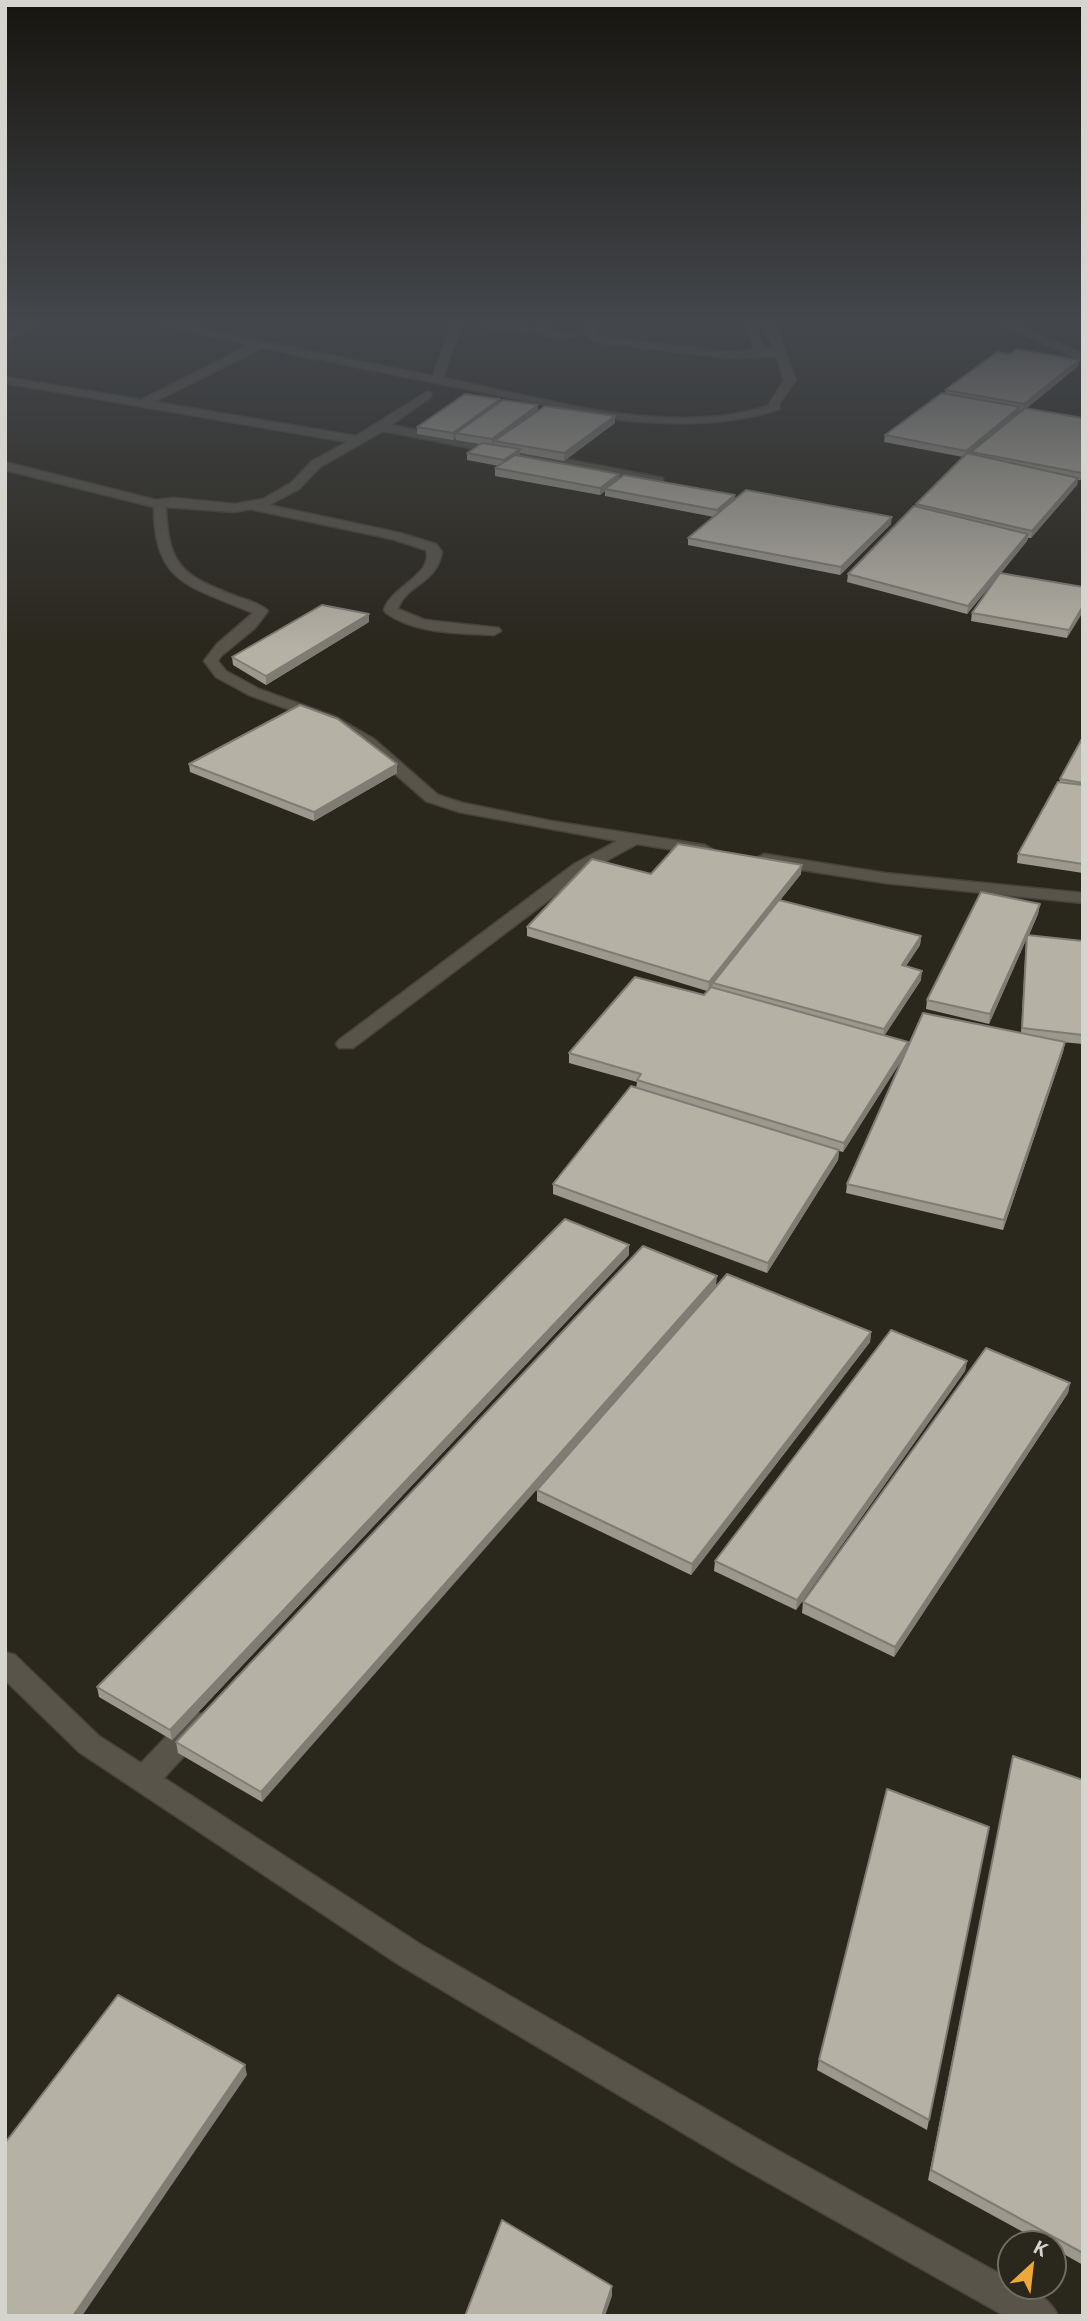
<!DOCTYPE html>
<style>
body{margin:0}
#map{position:relative;width:1088px;height:2321px;overflow:hidden;background:#2a271d;font-family:"Noto Sans",sans-serif}
canvas{display:block}
.frame{position:absolute;inset:0;border:7px solid #d6d4ce;pointer-events:none}
.north{position:absolute;left:997px;top:2230px;width:70px;height:70px;box-sizing:border-box;background:#2a271d;border:2px solid #6f6c64;border-radius:50%;rotate:27deg;font-size:19px;font-weight:700;line-height:28px;text-align:center;color:#d6d4ce}
.north::after{content:'';display:block;margin:auto;width:24px;height:32px;background:#eda83b;clip-path:polygon(50% 0,100% 100%,50% 72%,0 100%)}
</style>
<div id="map">
<canvas width="1088" height="2321"></canvas>
<div class="frame"></div>
<div class="north">K</div>
</div>
<script>
const ctx = document.querySelector('canvas').getContext('2d');
ctx.lineJoin = 'round';
function strokePath(path, color, width, dash) { ctx.strokeStyle = color; ctx.lineWidth = width; ctx.lineCap = dash ? 'butt' : 'round'; ctx.setLineDash(dash || []); ctx.stroke(path); }
function fillPath(path, color) { ctx.fillStyle = color; ctx.fill(path, 'evenodd'); }
const minor = new Path2D(`
 M25,325H39L5,341V334Z
 M159,325H179L433,376L451,325H461L443,378C545,398 667,438 768,406L784,380L776,356L729,358L602,343C593,341 588,339 583,332L588,325H598L594,332L602,337L729,352L754,349L745,325H755L764,348L773,349L765,325H775L796,380L779,404L780,409C728,426 674,425 621,420L262,348L154,402L356,436L427,392L431,393V397L391,425L663,478V484L659,485L383,431L320,467L299,489L269,505L400,533L436,544L442,552C436,585 406,584 398,609L425,620L499,628L501,631L494,635C458,633 416,634 386,613L384,610C391,586 434,575 426,550L392,539L250,509L235,512L166,507C168,568 184,576 238,597C248,600 261,604 268,611L255,628L221,656L218,661L226,671L259,689L336,717L374,739L438,795L463,803L551,821L705,845L714,850L711,854L705,855L637,844L586,872L353,1048H339L336,1044L339,1040L574,864L617,841L459,812L426,801L362,745L326,723L249,695L216,677L204,661L217,644L253,613C191,586 154,585 154,507L5,470V462L156,500L173,498L235,504L263,499L291,483L312,461L347,442L5,383V377L141,400L250,345Z
 M479,325H510L531,330L526,333L484,328Z
 M536,325H546V329L576,336C566,342 542,337 534,329Z
 M1003,325H1017L1083,354V361Z
 M764,854L885,873L1083,893V903L885,883L758,863L755,859Z
 M5,1652L15,1655L99,1736L141,1763L186,1716L196,1712L206,1716L210,1724L206,1732L164,1778L420,1944L761,2141L1011,2280V2286C1030,2286 1051,2299 1058,2316H1005L737,2165L398,1964L79,1752L5,1680Z`);
strokePath(minor, '#46433b', 3);
fillPath(minor, '#58544a');
fillPath(new Path2D(`
 M1010,354L1079,360L1078,366L1027,408L1083,418V478L1080,480H1078L1077,485L1031,538H1028L1027,541L1001,573L1083,587L1067,638L971,621L972,613L996,578L967,614L847,582L848,574L916,506V504L963,457L884,442L885,435L945,393V390Z
 M500,399V402L538,405V411L615,423L564,461L520,453V456L619,474V479L735,499L891,524L840,575L688,545V538L714,517L605,496V491L600,495L495,476V468L499,466L467,460V453L480,444L456,440V438L453,440L417,434V427Z
 M369,622L266,685L233,665L232,657Z
 M1083,737V873L1017,863L1018,854L1059,782Z
 M189,764L397,773L314,821L190,772Z
 M651,874H801L780,900L921,936L920,945L906,966L921,980L884,1036L907,1047L1021,1033L1026,940L989,1024L926,1009L927,1000L1040,904L1038,914L1029,935L1083,941V1044L1062,1042H1065L1063,1052L1003,1230L846,1193L847,1184L902,1059L843,1152L839,1151L838,1160L767,1273L553,1194V1184L636,1088L637,1082L569,1063V1053L704,995L707,991L527,936V927Z
 M643,1246L262,1802L178,1753L176,1742Z
 M629,1255L172,1740L99,1697L97,1687Z
 M871,1332L870,1342L691,1575L537,1501V1490Z
 M967,1361L965,1371L796,1610L714,1571L715,1561Z
 M1070,1383L1068,1393L894,1657L802,1613L803,1602Z
 M1013,1756L1083,1780V2265L1053,2248V2244H1045L928,2180Z
 M989,1827L927,2130L817,2070L819,2060Z`), '#9c988e');
fillPath(new Path2D(`
 M1079,360L1078,366L1023,411L1024,404Z
 M500,399V406L456,433V438L453,440V433Z
 M538,405V412L494,441V445L492,446V439Z
 M1020,407L1019,414L971,452V453L965,458L966,451Z
 M615,416V423L564,461V453Z
 M520,449V457L504,467V460Z
 M619,474V481L605,489V491L600,495V488Z
 M1078,478L1077,485L1031,538L1032,531Z
 M735,495V502L717,517V510Z
 M892,517L891,524L840,575L841,567Z
 M1028,534L1027,541L967,614L968,606Z
 M1083,606V612L1067,638L1069,630Z
 M369,614V622L266,685V676Z
 M397,764V773L314,821V812Z
 M802,865L801,874L714,984L713,983V985L708,991L709,982Z
 M1040,904L1038,914L1027,939V935L1026,940L989,1024L990,1014Z
 M921,936L920,945L900,974L902,965Z
 M922,971L921,980L883,1038L884,1029Z
 M908,1042L907,1052L843,1152L844,1143Z
 M1065,1042L1063,1052L1003,1230L1004,1220Z
 M839,1150L838,1160L767,1273L768,1263Z
 M629,1245V1255L172,1740L170,1730Z
 M717,1276L716,1286L262,1802L261,1792Z
 M871,1332L870,1342L691,1575L692,1564Z
 M967,1361L965,1371L796,1610L797,1600Z
 M1070,1383L1068,1393L894,1657L895,1647Z
 M245,2065L247,2075L82,2316H73Z
 M612,2286V2296L605,2316H602Z`), '#7f7c74');
const building = new Path2D(`
 M1016,349L1079,360L1024,404L945,390L997,352L1010,354Z
 M942,393L1020,407L966,451L885,435Z
 M465,394L500,399L453,433L417,427Z
 M503,400L538,405L492,439L456,433Z
 M545,406L615,416L564,453L494,441Z
 M1025,408L1083,418V472L1082,473L971,452Z
 M482,443L520,449L504,460L467,453Z
 M967,453L1078,478L1032,531L916,504Z
 M515,455L619,474L600,488L495,468Z
 M624,475L735,495L717,510L605,489Z
 M746,490L892,517L841,567L688,538Z
 M914,506L1028,534L968,606L848,574Z
 M1000,573L1083,587V606L1069,630L972,613Z
 M322,605L369,614L266,676L232,657Z
 M300,705L338,719L397,764L314,812L189,764Z
 M1083,737V783L1060,779Z
 M1058,782L1083,785V864L1018,854Z
 M678,844L802,865L709,982L527,927L592,859L651,874Z
 M981,892L1040,904L990,1014L927,1000Z
 M779,900L921,936L902,965L922,971L884,1029L713,983Z
 M1027,935L1083,941V1035L1022,1028Z
 M635,977L704,995L711,987L908,1042L844,1143L637,1080L641,1074L569,1053Z
 M923,1013L1065,1042L1004,1220L847,1184Z
 M631,1086L839,1150L768,1263L553,1184Z
 M565,1219L629,1245L170,1730L97,1687Z
 M643,1246L717,1276L261,1792L176,1742Z
 M727,1274L871,1332L692,1564L537,1490Z
 M891,1330L967,1361L797,1600L715,1561Z
 M986,1348L1070,1383L895,1647L803,1602Z
 M1013,1756L1083,1780V2253L931,2170Z
 M887,1789L989,1827L929,2120L819,2060Z
 M118,1995L245,2065L73,2316H5V2143Z
 M502,2220L612,2286L602,2316H465Z`);
fillPath(building, '#b5b1a5');
strokePath(building, '#7f7c74', 2);
const sky = ctx.createLinearGradient(0, 0, 0, 650);
sky.addColorStop(0, '#171510');
sky.addColorStop(0.5, '#44474c');
sky.addColorStop(1, '#44474c00');
ctx.fillStyle = sky;
ctx.fillRect(0, 0, 1088, 650);
</script>
